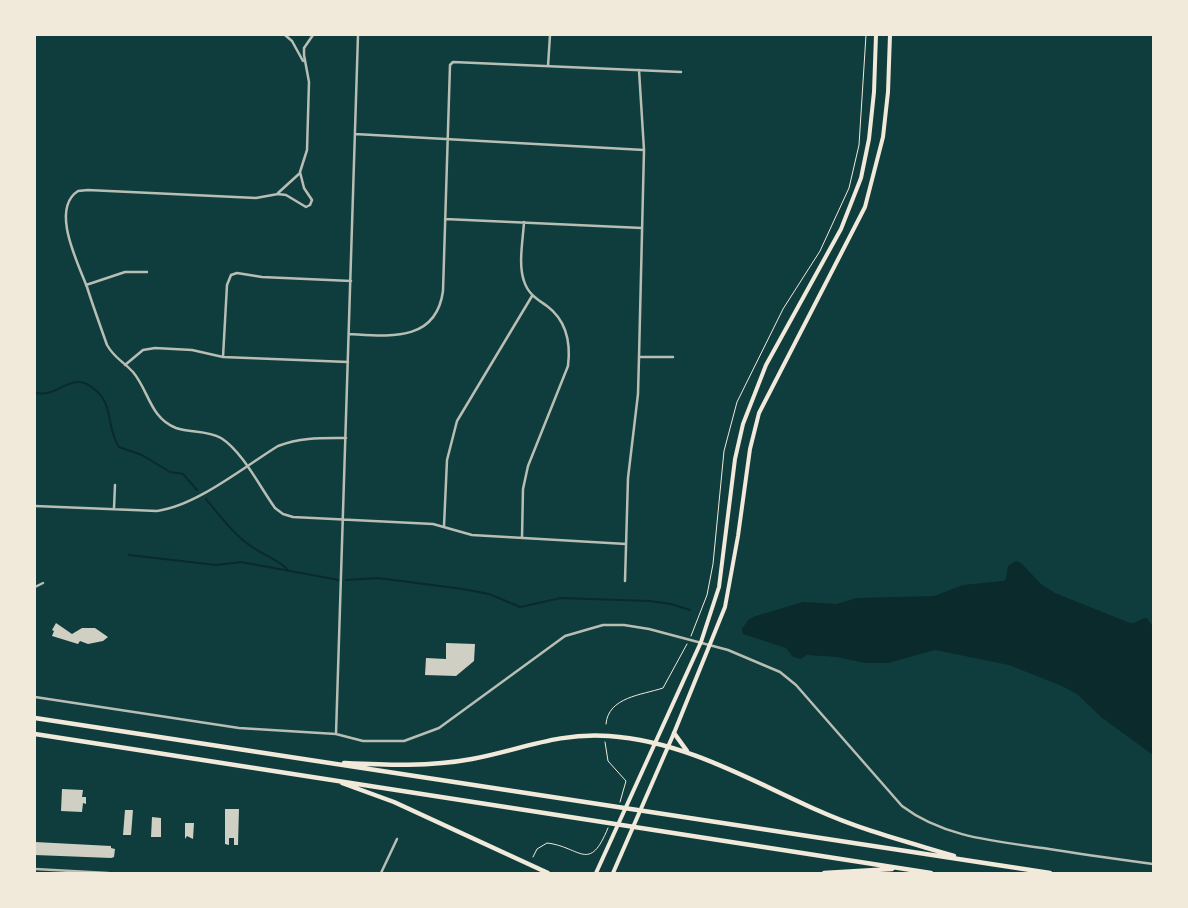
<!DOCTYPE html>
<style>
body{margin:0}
#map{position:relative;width:1188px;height:908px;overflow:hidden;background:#0f3d3e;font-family:Roboto,sans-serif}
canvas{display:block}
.frame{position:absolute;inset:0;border:36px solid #f1e9da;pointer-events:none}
</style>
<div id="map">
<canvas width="1188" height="908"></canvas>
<div class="frame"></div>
</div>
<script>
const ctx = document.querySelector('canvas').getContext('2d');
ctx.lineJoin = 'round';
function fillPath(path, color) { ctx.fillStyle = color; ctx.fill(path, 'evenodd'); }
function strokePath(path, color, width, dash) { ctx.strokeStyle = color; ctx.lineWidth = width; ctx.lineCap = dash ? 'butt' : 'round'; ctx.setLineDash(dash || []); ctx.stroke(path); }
fillPath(new Path2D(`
 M1016,561L1021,563L1041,584L1055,593L1130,623C1136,624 1140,618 1147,618L1153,627V755L1101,717L1077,694L1062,686L1009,665L935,650L888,663H865L837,657L807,655L801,659L793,657L786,648L743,634L742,629L749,619L756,616L803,602L836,604L857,598L934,596L963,585L1003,581L1006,579L1008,566Z`), '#0a2a2b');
strokePath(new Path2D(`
 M35,393C57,396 62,382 79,382C85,382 89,385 93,388C115,404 105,426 119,447L142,455L170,472L183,474L197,490
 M206,499C220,516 234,535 252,547C264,555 279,560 288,570
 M129,555L216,565L241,562L339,580
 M346,580L378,578L463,589L489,594L520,607L561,598L649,601L671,604L690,610`), '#0a2a2b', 2);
fillPath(new Path2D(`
 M56,623L72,634L82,628H95L108,637L103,641L88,644L80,641L78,644L52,636L54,631L52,630Z
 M446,643L475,644L474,661L456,676L425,675L426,658L446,659Z
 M62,789L83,790L82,797H86V804L83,803L82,812L61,811Z
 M225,809H239L238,845H234V838H229V845L225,844Z
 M125,810H133L131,835H123Z
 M152,817L161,818V837H151Z
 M185,823H194L193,839L187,836L185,839Z
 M35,842L111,846V848L115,849L114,857L111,858L35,855Z`), '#cfcfc3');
strokePath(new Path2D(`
 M691,636L707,595L713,564L724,451L737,402L783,309L820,251L849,188L859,145L866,35
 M606,724C608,697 642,695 663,688L687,644
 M605,742L608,761L626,781L620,802
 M533,857L537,849L547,843C581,847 589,874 608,828`), '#f1e9da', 1);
strokePath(new Path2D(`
 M285,35L292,41L303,61
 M313,35L304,48V55L309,82L307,150L300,172L304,188L312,200L310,205L306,207L286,195L278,194L256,198L88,190L78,191C50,209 78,263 87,287C93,306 100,325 107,345C115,359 122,360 133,372C149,391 150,418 176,428C191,433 207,430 221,438C242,451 260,487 275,508L283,514L293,517L433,524L472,535L626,544
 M453,62L681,72
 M548,66L550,35
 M355,134L644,150
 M278,193L300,173
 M445,219L642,228
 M86,285L125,272H147
 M349,334C388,336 436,343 443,291L450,65L453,62
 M223,357L227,285L231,275L237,273L262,277L351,281
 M639,357H673
 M125,365L143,350L155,348L192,350L223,357L348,362
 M35,506L157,511C196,506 244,467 278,446C301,437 322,438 346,438
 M114,508L115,485
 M444,526L447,460L457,421L532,296
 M522,538L523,489L528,466L568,366C571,342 567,321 547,306C537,299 528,294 524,281C518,264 523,240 524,222
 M625,581L628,478L638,394L639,357L644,150L639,70
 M35,587L43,583
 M35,697L239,728L336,734L363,741H404L439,728L565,636L603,625H624L649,629L728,650L780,672L796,685L902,806C943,837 994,841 1043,848C1080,854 1116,859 1153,864
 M336,734L358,35
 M35,869L108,873
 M381,873L397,839`), '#b8beb3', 2.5);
strokePath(new Path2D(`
 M596,873L701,642L719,587L735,459L743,424L766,365L841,229L861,178L869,139L874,92L876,35
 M613,873L674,733L725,607L738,536L750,449L759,413L865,207L883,137L888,92L890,35`), '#f1e9da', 4);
strokePath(new Path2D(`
 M35,718L1050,873
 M674,733L687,751
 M35,734L931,873
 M344,763C387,765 429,767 472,759C520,750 559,732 609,736C684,741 750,780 817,810C861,830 908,842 954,856
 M342,783L394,802L548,873
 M824,873L892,869`), '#f1e9da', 4.5);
</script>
